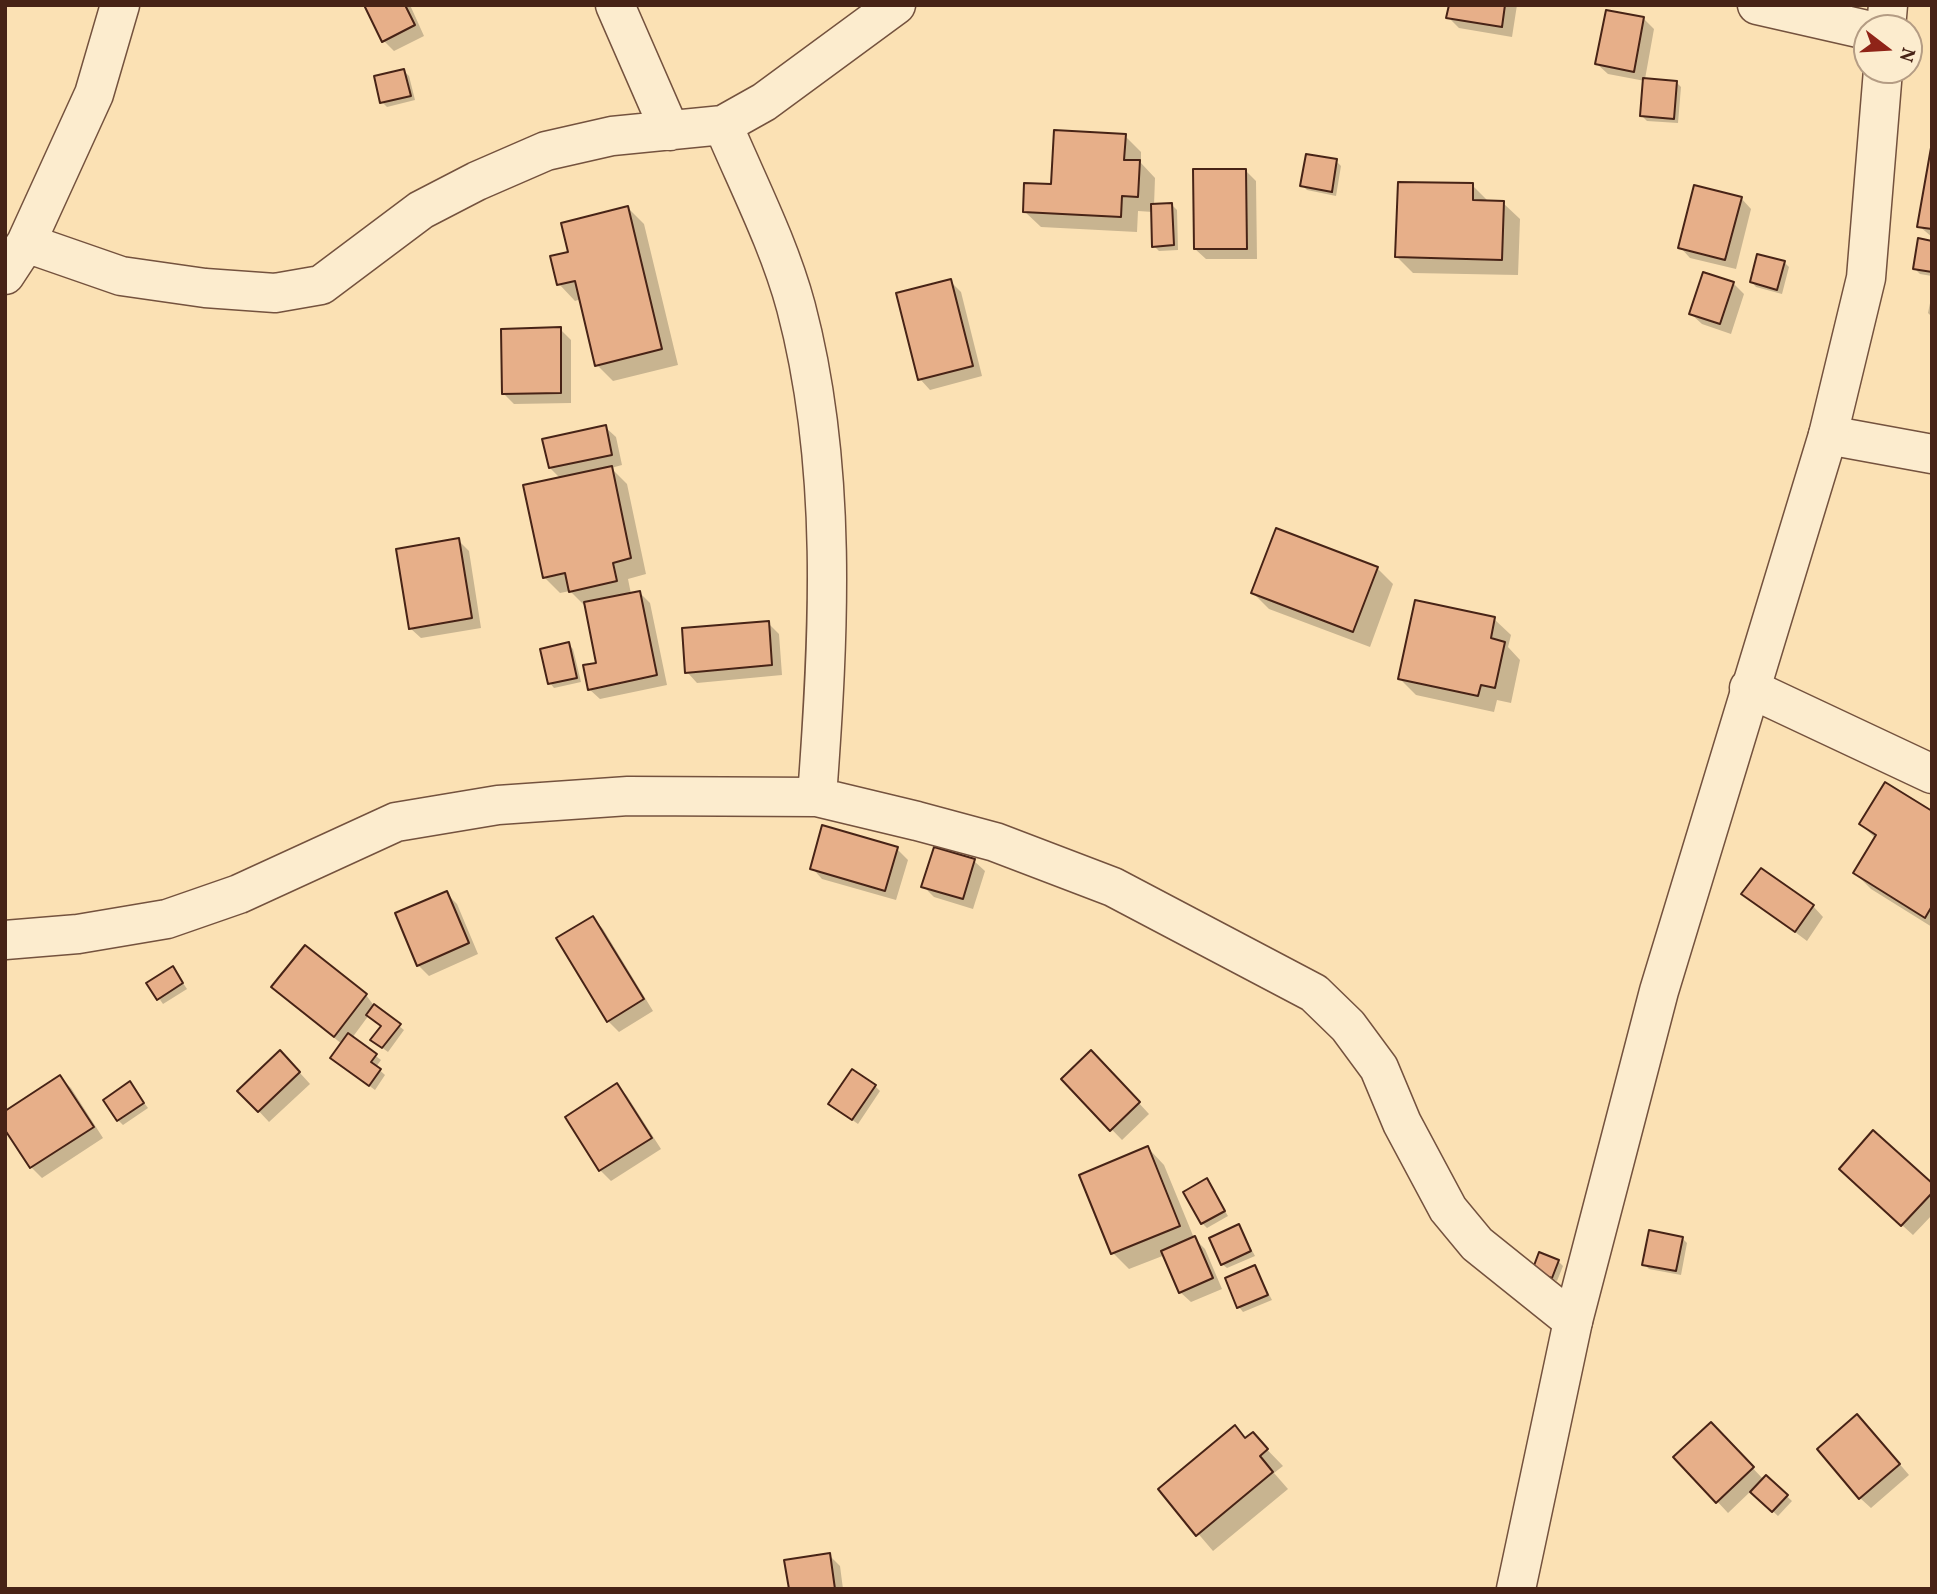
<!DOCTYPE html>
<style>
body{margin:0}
#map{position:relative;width:1937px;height:1594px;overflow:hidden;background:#fbe1b4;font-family:Vollkorn,serif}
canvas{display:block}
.frame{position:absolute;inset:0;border:7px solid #472316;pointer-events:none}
.north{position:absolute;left:1853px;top:14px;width:70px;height:70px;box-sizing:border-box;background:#fcecce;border:2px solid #b49c84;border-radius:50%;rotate:107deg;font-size:19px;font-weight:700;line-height:28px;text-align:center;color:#472316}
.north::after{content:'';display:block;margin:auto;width:24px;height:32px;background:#8f2418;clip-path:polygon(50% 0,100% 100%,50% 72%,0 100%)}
</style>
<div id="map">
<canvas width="1937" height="1594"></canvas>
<div class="frame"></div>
<div class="north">N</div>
</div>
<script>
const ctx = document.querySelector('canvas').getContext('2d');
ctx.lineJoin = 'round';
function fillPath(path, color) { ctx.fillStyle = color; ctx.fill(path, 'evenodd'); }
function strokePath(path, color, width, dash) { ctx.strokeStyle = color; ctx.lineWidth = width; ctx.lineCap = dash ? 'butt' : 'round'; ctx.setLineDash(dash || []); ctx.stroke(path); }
fillPath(new Path2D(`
 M366,5H410L424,36L394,51L383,40Z
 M1450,5H1517L1512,37L1459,28L1448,17Z
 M1643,18L1654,29L1645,79L1676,82L1681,87L1678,123L1647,121L1642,116L1645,81L1608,74L1597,64Z
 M404,71L409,76L415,100L387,107L382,102Z
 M1125,136L1141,152V163L1155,178L1154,206L1172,205L1177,210L1178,250L1159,251L1154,246L1153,212L1138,211L1137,232L1041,227L1024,211L1052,186Z
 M1932,152V237L1919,226Z
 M1336,161L1341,166L1336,196L1307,190L1302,185Z
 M1246,171L1256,181L1257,259H1206L1195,249Z
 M1472,185L1488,201L1503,203L1520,219L1518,275L1413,273L1397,257Z
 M1741,198L1751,209L1736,269L1690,258L1680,247Z
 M628,208L644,224L678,365L613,381L597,365L581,299L575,301L559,284L570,253Z
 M1932,242V276L1920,274L1915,269Z
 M1784,262L1789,267L1782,294L1756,287L1752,282Z
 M1704,274L1734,284L1744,294L1731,334L1702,324L1691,314Z
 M950,281L961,292L982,376L930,390L920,379Z
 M1932,293V317L1928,313Z
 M560,329L571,340V403L514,404L503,393Z
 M605,427L616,437L622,465L611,468L627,484L646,574L628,579L631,594L639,592L650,603L667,685L600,699L589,689L598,664L587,608L570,591L560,593L544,577L561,479L550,468Z
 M458,540L469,551L481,628L421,638L410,628Z
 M1377,568L1393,584L1370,647L1269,609L1253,593Z
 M1494,619L1511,635L1508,647L1520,660L1511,703L1497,700L1494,712L1416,695L1400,679Z
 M768,623L779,634L782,675L697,683L687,672Z
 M568,644L573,649L581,682L554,688L550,683Z
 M1932,813V927L1871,889L1855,873L1876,839L1861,824Z
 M897,849L908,860L896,900L822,879L812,868Z
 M974,861L985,871L973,909L934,897L923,886Z
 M446,893L457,904L478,954L429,976L418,965Z
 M1744,894L1813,906L1823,917L1807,941Z
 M593,918L603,929L653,1011L619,1032L608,1021L559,939Z
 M173,968L187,989L163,1004L149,984Z
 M366,995L375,1007L404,1030L388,1052L377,1044L382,1027L369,1015L352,1038L381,1060L376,1067L385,1075L375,1090L337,1062L342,1044L284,998Z
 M291,1063L310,1084L269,1122L240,1091Z
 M1102,1063L1149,1114L1122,1140L1063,1079Z
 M60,1077L71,1088L103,1138L42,1178L31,1167Z
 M130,1084L148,1108L123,1125L118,1120Z
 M617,1085L627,1096L661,1149L611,1181L600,1170Z
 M875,1086L880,1091L858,1124L835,1108Z
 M1148,1148L1164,1165L1194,1238L1205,1249L1222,1289L1191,1302L1180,1292L1165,1255L1129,1269L1113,1253Z
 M1206,1180L1228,1216L1207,1228L1202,1223Z
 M1852,1180L1932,1186V1215L1913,1235Z
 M1239,1226L1255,1256L1227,1268L1222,1264Z
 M1682,1238L1687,1243L1681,1275L1649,1269L1644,1264Z
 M1558,1261L1563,1266L1557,1281L1539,1275Z
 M1255,1267L1272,1300L1243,1312L1239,1307Z
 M1711,1424L1764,1480L1766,1477L1792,1501L1778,1516L1751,1491L1728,1513L1676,1457Z
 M1868,1427L1909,1475L1871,1508L1860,1498Z
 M1253,1435L1283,1466L1274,1473L1288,1489L1213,1551L1160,1489Z
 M829,1555L840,1566L843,1589H791Z`), '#0003');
const building = new Path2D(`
 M364,5H405L415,25L382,42Z
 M1449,5H1505L1502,27L1446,18Z
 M1606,10L1644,17L1634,72L1595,64Z
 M404,69L411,96L380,103L374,76Z
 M1643,78L1677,81L1674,119L1640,116Z
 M1054,130L1126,134L1124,160H1140L1138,197L1122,196L1121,217L1023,212L1024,183L1051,184Z
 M1932,142V229L1917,227Z
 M1306,154L1337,159L1332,192L1300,186Z
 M1193,169H1246L1247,249H1194Z
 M1398,182L1473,183V200L1504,201L1502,260L1395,257Z
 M1694,185L1742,197L1725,260L1678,248Z
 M1172,203L1174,245L1152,247L1151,204Z
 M628,206L662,349L595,366L575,281L557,285L550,256L568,252L561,223Z
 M1918,238L1932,241V272L1913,269Z
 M1757,254L1785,261L1777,290L1750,282Z
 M1703,272L1734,282L1720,324L1689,314Z
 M951,279L973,366L918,380L896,293Z
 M561,327V393L502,394L501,329Z
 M606,425L612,455L549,468L542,439Z
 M612,466L631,558L613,563L617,581L569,592L565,573L543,578L523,485Z
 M1276,528L1378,567L1353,632L1251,593Z
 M459,538L472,618L409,629L396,549Z
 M640,591L657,675L588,690L583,665L596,663L584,602Z
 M1415,600L1495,617L1491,638L1505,642L1495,688L1481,685L1478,696L1398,679Z
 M769,621L772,665L685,673L682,628Z
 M569,642L577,678L548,684L540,649Z
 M1885,782L1932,811V906L1925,918L1853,873L1876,835L1859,824Z
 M822,825L898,847L885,891L810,869Z
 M934,847L975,859L963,899L921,887Z
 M1761,868L1814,905L1795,932L1741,894Z
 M447,891L469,943L417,966L395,913Z
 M593,916L644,999L607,1022L556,938Z
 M305,945L367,994L334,1037L271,987Z
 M173,966L183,983L157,1000L146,983Z
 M374,1004L401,1024L382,1048L370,1040L381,1026L366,1015Z
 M348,1033L377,1054L371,1062L381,1069L369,1086L330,1058Z
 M280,1050L300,1072L258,1112L237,1091Z
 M1091,1050L1140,1102L1110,1131L1061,1079Z
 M852,1069L876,1085L852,1120L828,1104Z
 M60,1075L94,1127L30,1168L5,1130V1111Z
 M130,1081L144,1103L117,1121L103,1100Z
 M617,1083L652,1138L599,1171L565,1117Z
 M1873,1130L1932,1183V1193L1901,1226L1839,1169Z
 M1148,1146L1180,1226L1111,1254L1079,1175Z
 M1207,1178L1225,1211L1201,1224L1183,1192Z
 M1239,1224L1251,1251L1221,1265L1209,1238Z
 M1649,1230L1683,1237L1676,1271L1642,1265Z
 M1195,1236L1213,1278L1179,1293L1161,1251Z
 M1539,1252L1559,1260L1552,1278L1532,1271Z
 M1255,1265L1268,1295L1237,1308L1225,1278Z
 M1857,1414L1900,1464L1859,1499L1817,1449Z
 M1711,1422L1754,1467L1716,1503L1673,1457Z
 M1235,1425L1245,1438L1253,1432L1268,1449L1260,1456L1273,1472L1196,1536L1158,1489Z
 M1766,1475L1788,1495L1772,1512L1750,1492Z
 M830,1553L835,1589H789L784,1560Z`);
fillPath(building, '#e7af89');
strokePath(building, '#472316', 2);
const minor = new Path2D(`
 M615,5L670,131
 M1757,5L1867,30
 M723,125C748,184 779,244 796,307C838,466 829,635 817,797
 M26,243L121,276L205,288L275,293L321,285L421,210L477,181L546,151L612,136L723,125L764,102L896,5
 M5,275L26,243L94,94L120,5
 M1828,435L1932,454
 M1749,688L1932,774
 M5,940L78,934L167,919L239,894L396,822L498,805L628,796L817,797L917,821L995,842L1113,887L1314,993L1348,1026L1379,1068L1402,1123L1448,1209L1477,1244L1573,1321`);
const tertiary = new Path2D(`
 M1886,28L1888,5
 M1516,1589L1573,1321L1659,991L1828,435L1866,278L1883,70`);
strokePath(minor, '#74523e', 41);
strokePath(tertiary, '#74523e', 41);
strokePath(minor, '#fcecce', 38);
strokePath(tertiary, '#fcecce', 38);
</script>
